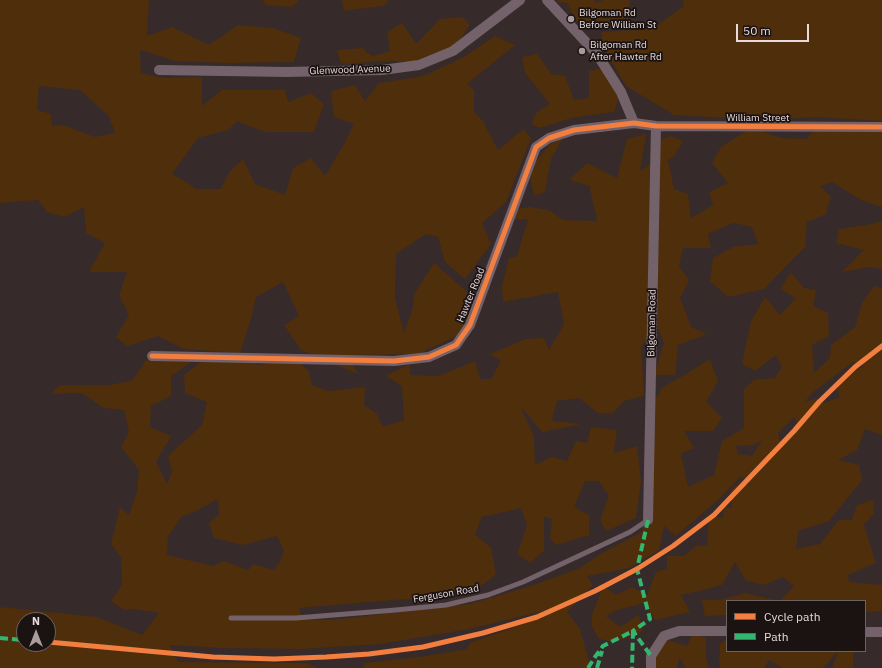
<!DOCTYPE html>
<style>
body{margin:0}
#map{position:relative;width:882px;height:668px;overflow:hidden;background:#362a2b;font-family:"IBM Plex Sans",sans-serif}
canvas{display:block}
.legend{position:absolute;left:726px;top:600px;width:140px;height:52px;box-sizing:border-box;background:#1b1212;border:1px solid #6d6262;margin:0;padding:5px 7px;list-style:none;font-size:12px;color:#e8dadb}
.legend li{display:flex;align-items:center;gap:8px;height:20px}
.legend b{width:20px;border:1px solid #6d6262}
.north{position:absolute;left:16px;top:612px;width:40px;height:40px;box-sizing:border-box;background:#1b1212;border:1px solid #6d6262;border-radius:50%;rotate:0deg;font-size:11px;font-weight:700;line-height:16px;text-align:center;color:#e8dadb}
.north::after{content:'';display:block;margin:auto;width:14px;height:18px;background:#aa9c9d;clip-path:polygon(50% 0,100% 100%,50% 72%,0 100%)}
.scale{position:absolute;left:736px;top:24px;width:73px;height:18px;box-sizing:border-box;border:2px solid #e8dadb;border-top:0;padding-left:5px;font-size:12px;line-height:14px;white-space:nowrap;color:#e8dadb;-webkit-text-stroke:3px #1b1212;paint-order:stroke}
</style>
<div id="map">
<canvas width="882" height="668"></canvas>
<ul class="legend">
<li><b style="height:5px;background:#f27e40"></b>Cycle path</li>
<li><b style="height:5px;background:#33b770"></b>Path</li>
</ul>
<div class="north">N</div>
<div class="scale">50 m</div>
</div>
<script>
const ctx = document.querySelector('canvas').getContext('2d');
ctx.lineJoin = 'round';
function fillPath(path, color) { ctx.fillStyle = color; ctx.fill(path, 'evenodd'); }
function strokePath(path, color, width, dash) { ctx.strokeStyle = color; ctx.lineWidth = width; ctx.lineCap = dash ? 'butt' : 'round'; ctx.setLineDash(dash || []); ctx.stroke(path); }
function drawText(font, color, halo, rows, align = 'center') {
  ctx.font = font + ' "IBM Plex Sans",sans-serif'; ctx.lineWidth = 3.5; ctx.setLineDash([]); ctx.textBaseline = 'middle'; ctx.strokeStyle = halo; ctx.fillStyle = color; for (const [text, x, y, turn = 0] of rows) {
    ctx.save(); ctx.translate(x, y); ctx.rotate((+turn || 0) * Math.PI / 180); ctx.textAlign = isNaN(turn) ? turn : align; if (halo) ctx.strokeText(text, 0, 0); ctx.fillText(text, 0, 0); ctx.restore();
  }
}
fillPath(new Path2D(`
 M0,0H149L147,36L172,27L209,45L238,25L273,28L301,38L294,62L226,63L175,61L140,50L141,73L164,78L202,77V106L222,90H285L288,102L311,93L324,104L314,132H265L237,121L228,130L198,138L172,174L188,183L196,189H221L230,171L243,159L255,184L285,195L293,168L311,158L325,176L343,146L354,124L334,117L331,91L355,85L365,101L379,83L423,76L464,57L495,36L515,45L467,84L474,90V112L483,121L498,150L523,129L531,138L506,202L482,223L491,244L465,279L445,262L438,237L426,234L396,254L395,298L404,333L413,307L414,294L434,263L465,290L482,302L465,332L418,354L348,355L358,374L301,350L284,325L299,316L283,282L256,297L251,319L240,353L184,349L158,336L127,346L116,337L129,315L119,295L127,272H89L105,243L86,233L84,207L64,217L47,212L38,200L0,203ZM39,86L80,90L109,116L115,133L95,137L63,125L52,126L51,114L37,110Z
 M262,0H299L292,7L266,5Z
 M342,0H389L383,6L344,11Z
 M557,0H594L597,3L603,0H628L630,1L624,25H591L582,30L567,3L559,2Z
 M683,0H882V121L815,117L767,120L674,115L626,86L603,47L601,32L652,29L684,6Z
 M462,17L470,25L454,48L419,61H379L349,64L341,63L337,50L363,48L366,52L373,56L390,51L387,32L402,23L416,44L440,19Z
 M537,54L551,74L565,76L574,100L589,98V71L605,68L619,97L614,112L571,118L540,128L531,124L537,112L550,104L525,73L522,57Z
 M751,128L781,138L806,139L817,128L882,130V207L861,200L832,182L820,186L831,197L826,214L807,222L805,247L764,289L728,297L710,281L713,258L733,247L758,244L752,227L733,223L708,234L711,248H683L679,266L689,280L680,298L691,327L707,334L678,345L675,375H654L664,343L658,328L641,346L644,396L624,401L612,413H598L579,398L557,401L552,421L582,424L542,432L520,406L534,436L535,465L552,457L567,461L576,441L587,443L591,427L617,430L614,453L637,446L641,482L636,518L606,531L600,520L609,496L599,481H585L574,507L589,515V535L556,545L550,538L552,519L544,517V551L530,563L517,554L527,525L521,508L482,517L475,534L491,548L496,574L484,584L445,597L392,600L299,608L303,620H332L470,604L534,585L580,568L602,553L642,532L645,511L650,407L663,387L681,377L710,359L718,381L706,402L722,418L713,431H684L694,448L681,454L688,487L714,475L722,441L744,428V389L754,380L775,378L782,367L776,355L755,371L742,364L751,321L765,297L780,315L796,298L780,289L791,272L804,288L816,290L813,306L828,313L829,336L812,345L814,373L830,358L831,345L855,327L862,303L874,286L882,288V435L865,429L857,450L838,460L859,465L862,480L829,521L798,531L796,549L820,544L839,520H852L857,505L873,500L874,513L864,525L876,563L848,575L849,582L882,585L881,611L865,612V601H780L794,586L783,577L764,585L746,581L735,562L722,585L699,591L681,595L690,612L655,620L645,603L617,610L606,616L620,627L639,615L643,631L616,642L599,639L592,626V615L603,586L616,595L632,587L647,595L656,572L667,569V556H684L696,546L707,545L709,515L723,518L724,506L732,508L731,489L744,481L754,488L741,476L718,500L676,536L664,526L659,550L629,568L587,576L593,585L567,612L580,629L591,668H363L365,663L426,656L467,649L470,643L526,623L548,610L469,629L380,644L302,649L221,648L170,645L178,662L307,663L317,668H0V607L97,617L142,635L159,613L135,609L124,610L111,601L122,585L121,557L111,544L120,507L129,515L137,492L139,470L121,447L129,432L124,410L104,408L82,393L51,394L60,385H108L132,381L146,360L191,362L171,376V396L151,406L150,427L171,436L156,462L167,484L172,472L168,456L202,425L207,402L185,393L184,375L202,361L240,355L258,365L295,360L309,371L312,385L328,391L365,387L364,405L377,414L383,427L404,420L402,386L386,376L410,364V375L439,376L475,361L480,379H491L501,361L490,354L526,339L544,338L549,350L564,324L558,292L503,302L502,287L509,258L517,256L528,219L509,220L518,209L529,207L549,210L563,220L597,221C595,209 591,198 590,186L569,180L587,163L617,178L627,139L646,134L640,171L651,164L658,141L671,136L683,141L674,156L668,160L674,189L688,194L691,218L713,205L709,192L728,183L712,163L721,147ZM853,362L864,367L851,370L837,389L840,397L824,403L817,398L805,402L812,393ZM794,417L797,422L795,433L780,441L778,433ZM762,441L752,456L738,454L736,446L752,445ZM218,499L219,515L209,523L214,538L243,545L277,536L284,550L280,562L274,570L253,564L248,570L224,561L213,566L167,555L168,537L181,517L198,510ZM24,620H48V644H24Z
 M565,134L551,159L545,192L534,196L529,170L551,143Z
 M882,221V269L870,267L842,272L864,250L836,243L839,229L867,225Z
 M745,593L779,601H727V615L705,616L702,600H719Z
 M693,633L706,638V658L709,668H686L679,658L677,668H647L667,640L687,646Z
 M727,639V651H838L823,668H783L769,660L764,668H721L719,666L720,644Z
 M839,651H853V668H832Z`), '#4f2e0c');
strokePath(new Path2D(`
 M231,618H296L396,610L446,605L488,595L523,582L630,532L648,520`), '#74626a', 5);
strokePath(new Path2D(`
 M547,0L597,54L621,92L634,123
 M159,70L287,72L382,70L419,65L453,51L520,0
 M152,356L394,361L429,357L456,345L470,325L536,147L549,138L574,130L634,123L656,126L882,127
 M648,520L656,126
 M865,632H882
 M651,668V656L664,636L679,631H727`), '#74626a', 10);
strokePath(new Path2D(`
 M648,520L637,569L650,619L633,631L651,656
 M0,638L24,640
 M588,668L595,657L603,646L633,631L632,668
 M597,668L602,651`), '#33b770', 4, [8, 4]);
strokePath(new Path2D(`
 M152,356L394,361L429,357L456,345L470,325L536,147L549,138L574,130L634,123L656,126L882,127
 M48,642L213,657L274,659L326,657L369,654L423,647L483,633L537,617L595,591L637,569L673,546L714,515L794,431L819,402L855,367L882,346`), '#f27e40', 5);
for (const [x, y, r, color] of [
 [571,19,4,"#aa9c9d"],
 [582,51,4,"#aa9c9d"]
]) { const dot = new Path2D(); dot.arc(x, y, r, 0, 2 * Math.PI); ctx.fillStyle = color; ctx.fill(dot); strokePath(dot, '#1b1212', 1.5); }
drawText('10px', '#e8dadb', '#1b1212', [
 ["Bilgoman Rd",579,13],
 ["Before William St",579,25],
 ["Bilgoman Rd",590,45],
 ["After Hawter Rd",590,57]
], 'left');
drawText('10px', '#e8dadb', '#1b1212', [
 ["Glenwood Avenue",350,70,-2],
 ["William Street",758,118],
 ["Hawter Road",471,295,-68],
 ["Bilgoman Road",652,323,-89],
 ["Ferguson Road",446,594,-10]
]);
</script>
